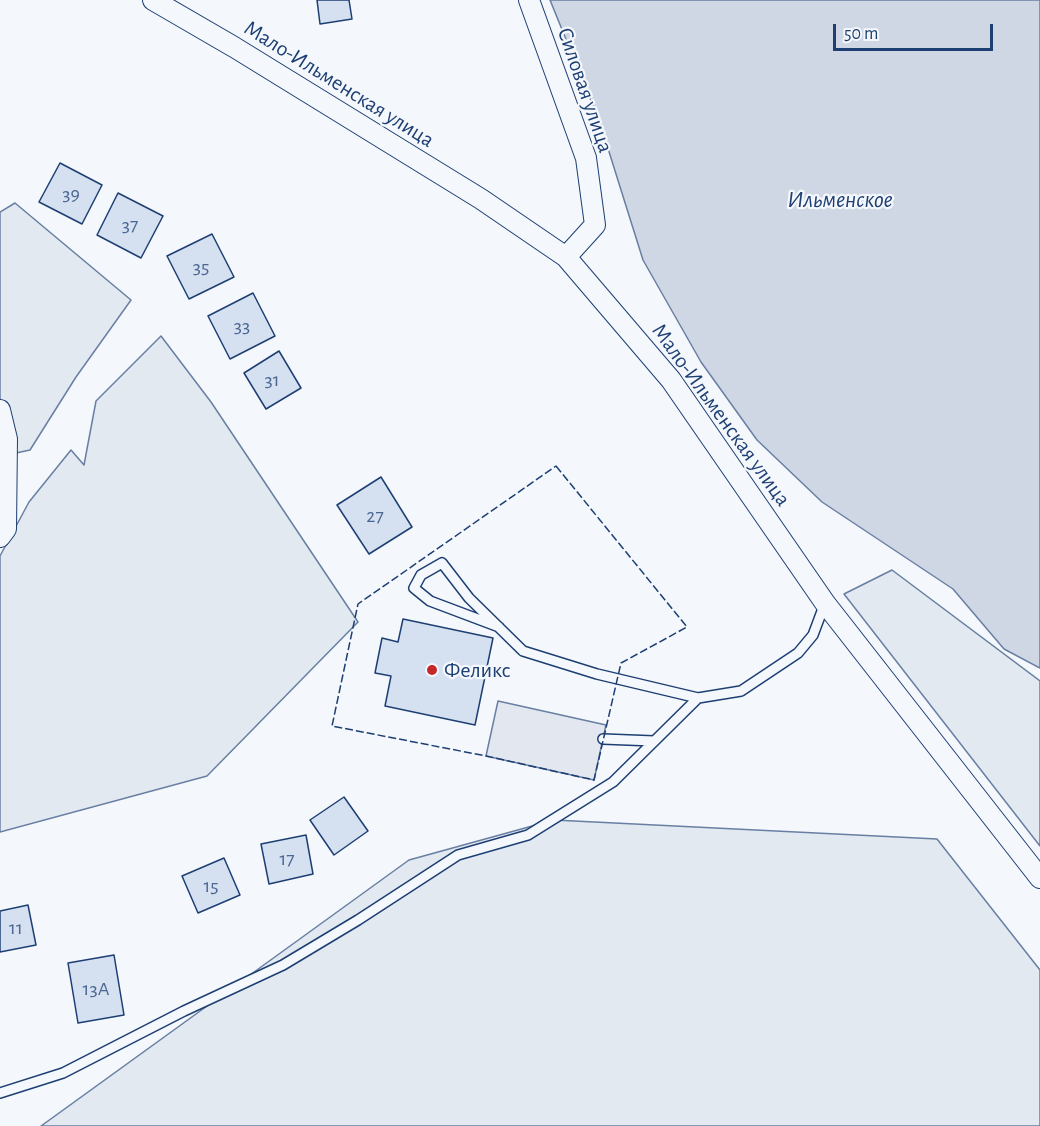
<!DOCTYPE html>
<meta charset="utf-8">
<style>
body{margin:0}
#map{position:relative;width:1040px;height:1126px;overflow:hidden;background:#f4f7fb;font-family:"Alegreya Sans",sans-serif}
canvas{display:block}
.scale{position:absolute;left:833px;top:24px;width:160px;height:27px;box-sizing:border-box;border:3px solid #1d3f73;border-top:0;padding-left:8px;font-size:18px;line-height:21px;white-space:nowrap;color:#1d3f73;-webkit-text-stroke:4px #f4f7fb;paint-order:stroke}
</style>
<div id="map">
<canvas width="1040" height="1126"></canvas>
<div class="scale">50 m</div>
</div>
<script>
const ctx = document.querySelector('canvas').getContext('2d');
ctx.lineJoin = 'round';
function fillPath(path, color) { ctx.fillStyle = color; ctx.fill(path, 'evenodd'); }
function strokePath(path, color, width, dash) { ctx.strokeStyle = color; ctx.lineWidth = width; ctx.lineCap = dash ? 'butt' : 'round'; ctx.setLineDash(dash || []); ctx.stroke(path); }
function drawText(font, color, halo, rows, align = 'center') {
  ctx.font = font + ' "Alegreya Sans",sans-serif'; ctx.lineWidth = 4.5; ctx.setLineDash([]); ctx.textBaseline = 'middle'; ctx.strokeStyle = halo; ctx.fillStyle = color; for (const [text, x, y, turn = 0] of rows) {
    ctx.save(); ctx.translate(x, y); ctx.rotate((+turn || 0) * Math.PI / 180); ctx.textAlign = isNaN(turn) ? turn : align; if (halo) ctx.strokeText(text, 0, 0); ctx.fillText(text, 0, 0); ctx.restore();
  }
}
const green = new Path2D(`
 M15,203L131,300L76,377L30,450L2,456L0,503V212Z
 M161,336L211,402L358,622L207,776L0,832V556L29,502L71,450L84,465L96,401Z
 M892,570L1040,681V846L844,594Z
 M554,820L937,839L1040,970V1126H41L409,860Z`);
fillPath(green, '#e3e9f0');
strokePath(green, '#687fa3', 1.5);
const parking = new Path2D(`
 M498,701L606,725L594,780L486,756Z`);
fillPath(parking, '#e3e8f0');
strokePath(parking, '#687fa3', 1.5);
const water = new Path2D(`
 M550,0H1040V668L1004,649L953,589L822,502L757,440L701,362L643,260L600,123Z`);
fillPath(water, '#cfd7e4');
strokePath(water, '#687fa3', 1.5);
const building = new Path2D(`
 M317,0H349L352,19L320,24Z
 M60,163L102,185L82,224L39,202Z
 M118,193L163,216L141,258L97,235Z
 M212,234L234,277L189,299L167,256Z
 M253,293L275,336L230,359L208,316Z
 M279,351L301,388L266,409L244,373Z
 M381,477L412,527L369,554L337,505Z
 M403,619L493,638L475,725L385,706L391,676L375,673L382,638L398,642Z
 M344,797L368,831L334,855L310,820Z
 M306,835L313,874L269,884L261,844Z
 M224,858L240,895L198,913L182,876Z
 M28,905L36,945L0,952V911Z
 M114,955L124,1015L78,1023L68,963Z`);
fillPath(building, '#d5e0f0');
strokePath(building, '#1d3f73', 1.5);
const lane = new Path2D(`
 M499,627L430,601L414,588L421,575L442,563L469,598L523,651L597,674L698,698L741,691L798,653L813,635L825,603
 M603,739L654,741
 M0,1093L63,1073L184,1011L283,965L358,920L458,855L528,835L613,782L698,698`);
const street = new Path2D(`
 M153,0L234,47L481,199L566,257L671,380L825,603L1040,878
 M529,0L586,158L595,225L566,257
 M0,410L7,439L6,529L0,537`);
strokePath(lane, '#1d3f73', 12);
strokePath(street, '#1d3f73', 22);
strokePath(lane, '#f4f7fb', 9);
strokePath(street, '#f4f7fb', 20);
strokePath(new Path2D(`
 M556,466L687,627L621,663L594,780L486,756L332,726L358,604Z`), '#1d3f73', 1.5, [8, 3]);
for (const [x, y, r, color] of [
 [432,670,6,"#c62828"]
]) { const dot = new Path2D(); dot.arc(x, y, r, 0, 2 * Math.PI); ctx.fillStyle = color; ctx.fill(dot); strokePath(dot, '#f4f7fb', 2); }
drawText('20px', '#4b6792', null, [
 ["39",71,194],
 ["37",130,225],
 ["35",201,267],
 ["33",242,326],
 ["31",272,380],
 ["27",375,516],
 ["17",287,859],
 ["15",211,886],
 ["11",16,928],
 ["13А",96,989]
]);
drawText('22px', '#1d3f73', '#f4f7fb', [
 ["Мало-Ильменская улица",339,84,32],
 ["Силовая улица",585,90,71],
 ["Мало-Ильменская улица",721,415,54]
]);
drawText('22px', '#1d3f73', '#f4f7fb', [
 ["Феликс",444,670]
], 'left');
drawText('italic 24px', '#1d3f73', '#f4f7fb', [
 ["Ильменское",840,200]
]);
</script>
